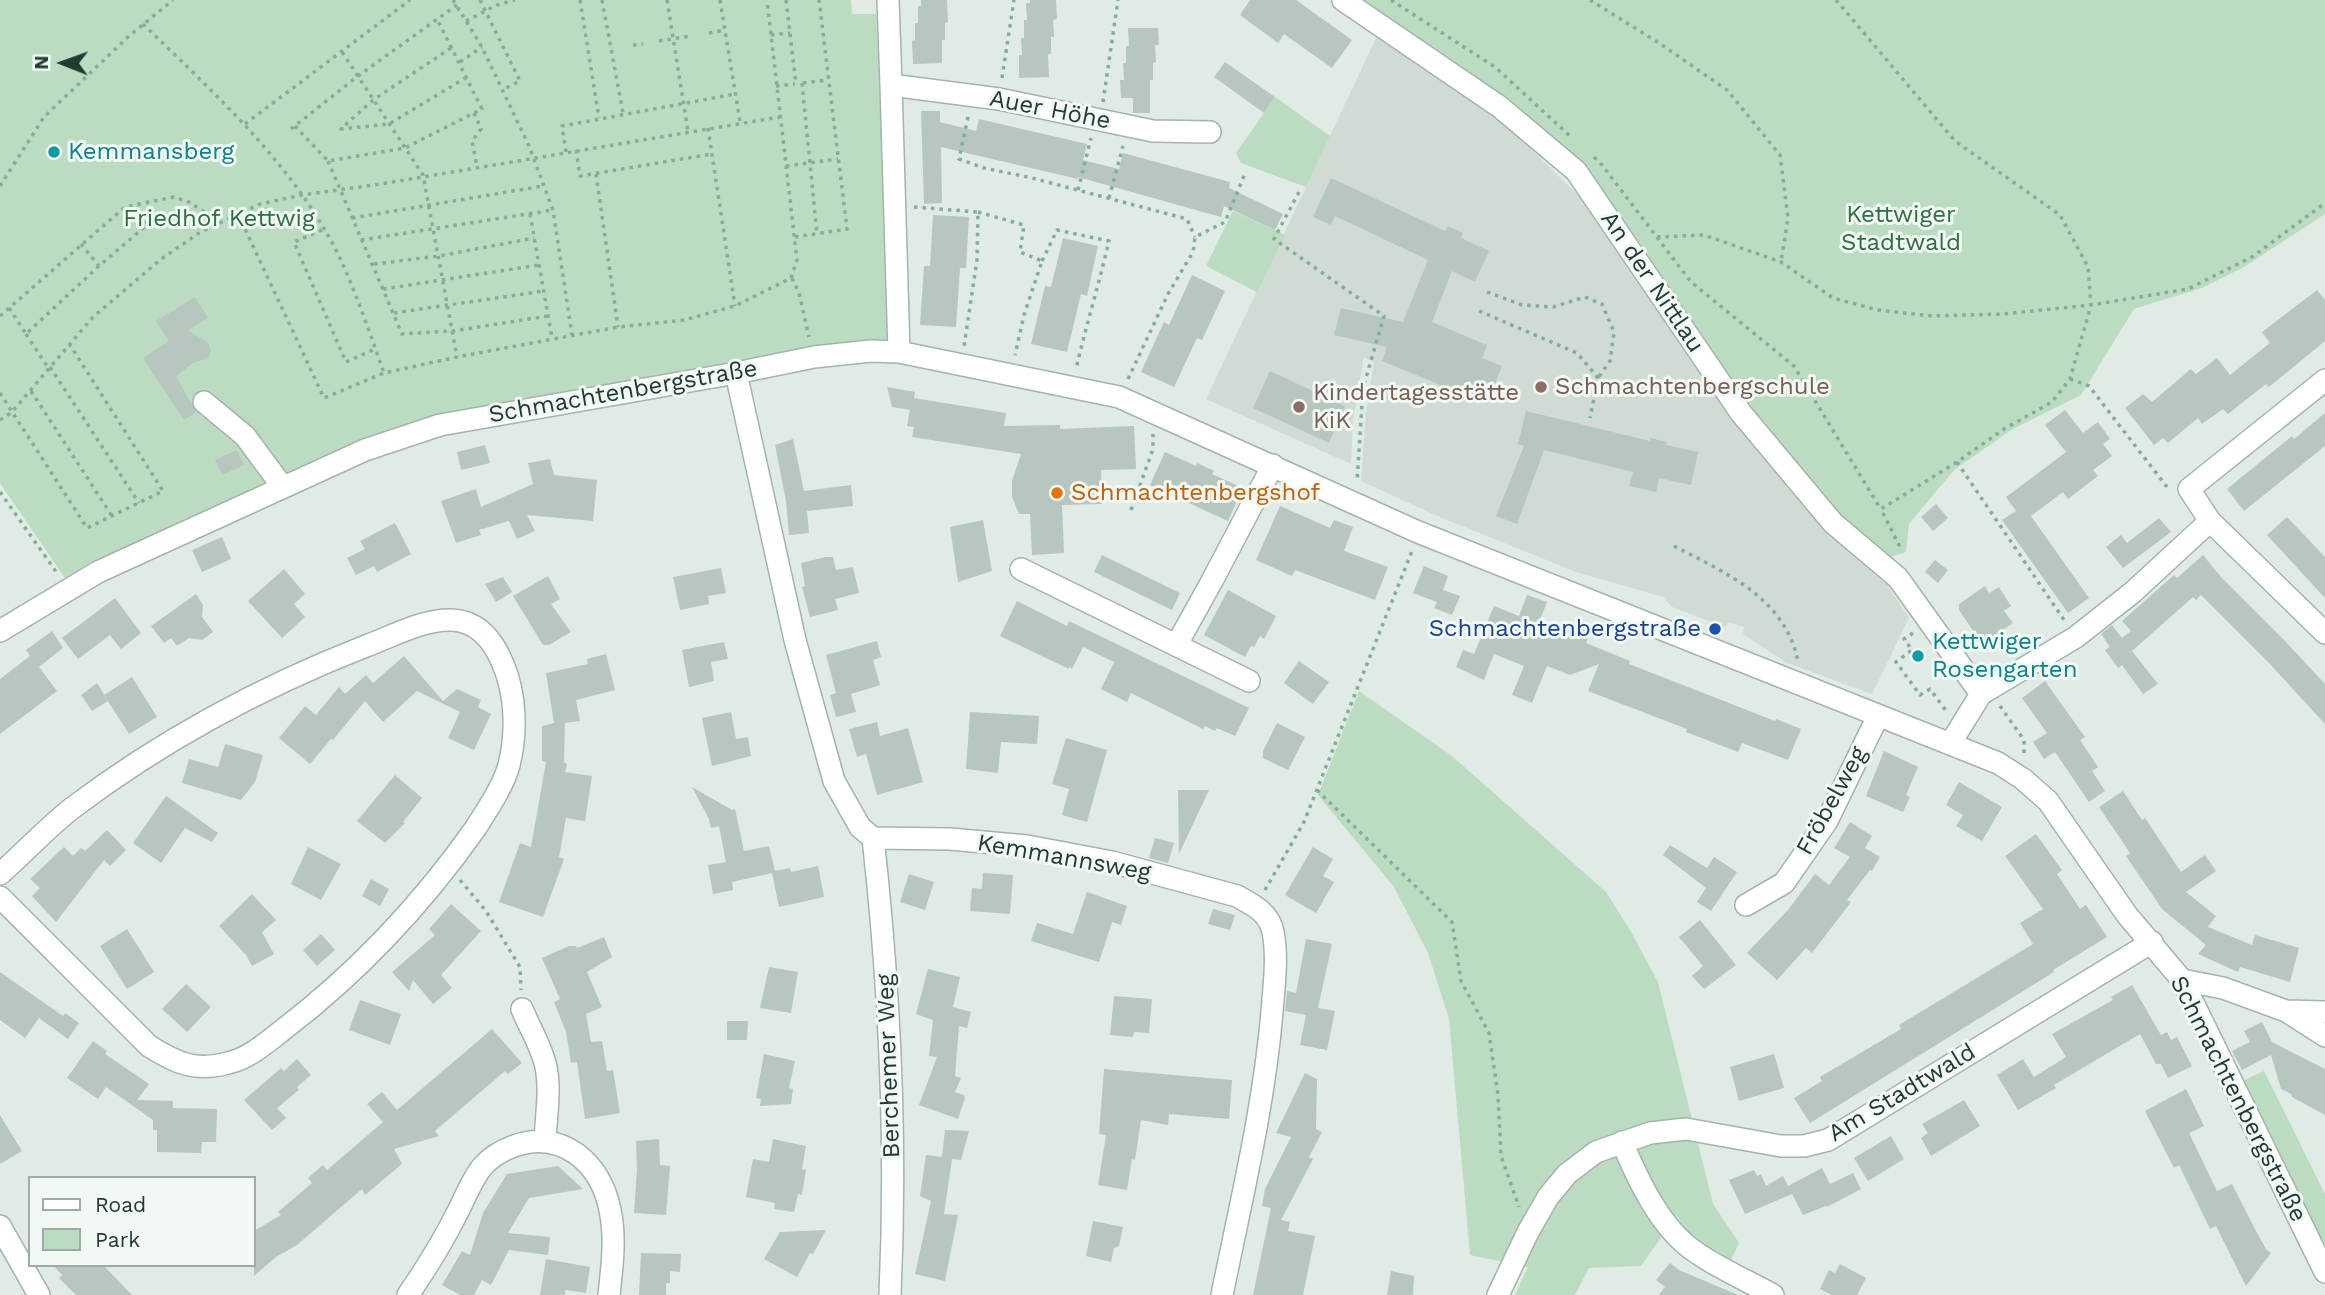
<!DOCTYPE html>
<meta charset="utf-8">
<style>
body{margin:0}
#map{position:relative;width:2325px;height:1295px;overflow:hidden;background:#e1ebe6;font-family:"Work Sans",sans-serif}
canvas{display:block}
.legend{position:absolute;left:28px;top:1176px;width:228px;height:91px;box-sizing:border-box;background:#f2f8f4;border:2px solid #9faca6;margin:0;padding:9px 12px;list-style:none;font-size:21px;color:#223b32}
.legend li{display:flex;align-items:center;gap:14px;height:35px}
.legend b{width:35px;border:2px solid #9faca6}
.north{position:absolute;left:28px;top:28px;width:70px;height:70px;-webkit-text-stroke:5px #f2f8f4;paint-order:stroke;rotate:271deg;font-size:19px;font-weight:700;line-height:28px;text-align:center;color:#223b32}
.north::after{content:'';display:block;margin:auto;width:24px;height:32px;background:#223b32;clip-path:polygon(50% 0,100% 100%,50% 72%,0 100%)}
</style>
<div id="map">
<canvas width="2325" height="1295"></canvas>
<ul class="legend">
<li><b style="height:9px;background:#fff"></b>Road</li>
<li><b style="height:19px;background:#bbdcc0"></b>Park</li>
</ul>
<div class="north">N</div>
</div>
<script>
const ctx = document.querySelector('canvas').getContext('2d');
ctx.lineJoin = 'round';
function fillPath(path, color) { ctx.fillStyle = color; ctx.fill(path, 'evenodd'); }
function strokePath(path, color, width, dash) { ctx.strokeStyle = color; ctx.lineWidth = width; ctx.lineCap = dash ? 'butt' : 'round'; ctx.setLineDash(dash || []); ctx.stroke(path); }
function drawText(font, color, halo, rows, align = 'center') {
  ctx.font = font + ' "Work Sans",sans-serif'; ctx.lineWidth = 6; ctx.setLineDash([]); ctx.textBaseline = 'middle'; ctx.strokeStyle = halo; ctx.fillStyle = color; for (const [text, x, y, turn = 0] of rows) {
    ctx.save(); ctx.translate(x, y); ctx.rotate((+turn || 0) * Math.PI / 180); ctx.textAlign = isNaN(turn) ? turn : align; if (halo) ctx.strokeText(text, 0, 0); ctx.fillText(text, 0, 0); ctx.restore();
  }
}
fillPath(new Path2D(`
 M1378,34L1498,117L1578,195L1743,432L1825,532L1887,585L1909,618L1872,694L1787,663L1743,634L1744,627L1729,622L1725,627L1672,607L1663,597L1576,572L1435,515L1361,481L1366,412L1374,362L1364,357L1353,420L1351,464L1206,399Z`), '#d0dbd4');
fillPath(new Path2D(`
 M0,0H851L852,14H876L893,346L440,417L273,484L91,562L65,578L0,483Z
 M1358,0H2325V214L2244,267L2202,288L2134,309L2081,395L2011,430L1954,470L1909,524L1906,552L1887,558L1834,513L1742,401L1546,134L1469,72Z
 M1275,97L1330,136L1306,187L1241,163L1236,153Z
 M1233,211L1285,235L1257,292L1206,266Z
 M1359,691L1452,756L1606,892L1630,930L1658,982L1713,1204L1739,1243L1731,1260L1691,1236L1676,1216L1641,1266L1589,1268L1575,1295H1515L1528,1267L1470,1255L1449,1019L1428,953L1394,887L1318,795Z
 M2264,1071L2325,1194V1247L2242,1081Z`), '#bbdcc0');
fillPath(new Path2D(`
 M921,0H947L948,22L945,23V40H942V63L913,64L912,41L915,40V23H918V6H921Z
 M1030,0H1056L1057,19L1053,20L1054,37H1051V54H1048L1049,77L1019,78V55H1022L1021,38H1024V20H1027L1026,3H1030Z
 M1250,0H1296L1352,40L1332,68L1284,34L1278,43L1240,15Z
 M1128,28H1158L1159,45H1155L1156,62L1153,63V80H1150V113H1133V98H1121L1120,80H1124L1123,63H1126V46H1129Z
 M1225,62L1275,97L1264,113L1214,77Z
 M921,111H940V122L976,131L979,119L1087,144L1083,160L1119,169L1123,153L1230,182L1229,188L1283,214L1275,230L1224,206L1221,217L1078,177V179L941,147L942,203L924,204Z
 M1331,178L1445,231L1448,226L1463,233L1461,238L1489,251L1475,282L1452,271L1432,322L1487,345L1482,358L1502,366L1487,404L1382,361L1387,347L1334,335L1341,308L1403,322L1428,260L1335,216L1331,225L1313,217Z
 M933,215L969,217L966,268H960L956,327L920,325L924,266H930Z
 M1063,238L1098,246L1087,296L1081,294L1067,352L1031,344L1045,286L1051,287Z
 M1192,275L1225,291L1202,340L1197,338L1174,387L1141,372L1164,322L1169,325Z
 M2317,290L2325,300V341L2269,387L2266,384L2228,414L2223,409L2202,424L2198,418L2168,443L2163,438L2154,445L2125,408L2143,394L2152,402L2191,369L2196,374L2217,358L2230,375L2270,343L2262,332Z
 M195,297L208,318L188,330L208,343L211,351L208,359L194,362L176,376L196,412L184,420L143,358L169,341L156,321Z
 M1270,371L1345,406L1329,443L1253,408Z
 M887,387L915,392L914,398L1006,413L1004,426L1060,425V429L1134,426L1136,469L1101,470L1102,504L1062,505L1064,553L1032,555L1030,514H1019L1012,497V481L1021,454L912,437L914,427L907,426L910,410L892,407Z
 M2065,410L2083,433L2098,422L2110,439L2103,444L2112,456L2093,470L2098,476L2068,499L2063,492L2031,516L2089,598L2068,613L2002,520L2016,511L2006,497L2066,452L2045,425Z
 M1526,411L1650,441V438L1667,442L1666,445L1698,452L1691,485L1659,478L1656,492L1629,486L1633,472L1544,450L1517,524L1496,516L1524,446L1518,444Z
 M2325,413V446L2244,511L2227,489L2292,436L2294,439Z
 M793,439L804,491L851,485L853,506L807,511L809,533L789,535L786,501L775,445Z
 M485,445L490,463L461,470L457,452Z
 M237,450L244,465L222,475L215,460Z
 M1165,452L1196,466L1197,463L1214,471L1212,474L1243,488L1228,521L1150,485Z
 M550,459L554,475L597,480L593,521L527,515L535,531L517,539L509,521L479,530L481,535L456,543L441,501L476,489L481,507L533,484L528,463Z
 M1936,504L1948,518L1933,531L1921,517Z
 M1280,506L1330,528L1334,520L1353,527L1344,551L1388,567L1375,600L1295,570L1292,576L1256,560Z
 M2287,517L2325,557V598L2267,535Z
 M2159,518L2171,532L2123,568L2106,547L2121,535L2127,543Z
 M983,520L992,571L958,582L950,527Z
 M395,523L411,554L377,572L374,566L356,575L347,558L365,549L360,541Z
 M222,537L231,559L202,572L192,550Z
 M1102,555L1180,593L1172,610L1094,572Z
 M2203,555L2221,577L2286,642L2325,684V724L2269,663L2201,595L2196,600L2193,597L2132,651L2158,684L2143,694L2122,665L2118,668L2105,650L2110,647L2101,634L2112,625L2122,638L2131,631L2122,621L2174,575L2177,578Z
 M826,557H833L836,570L853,567L859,593L835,599L838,610L810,617L802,587L805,586L801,563Z
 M1935,560L1948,570L1938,583L1925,572Z
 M1424,566L1448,576L1443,590L1460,596L1452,615L1434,608L1437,602L1413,593Z
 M721,568L726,593L708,596L709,604L680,610L673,577Z
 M284,569L305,594L294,604L305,617L282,638L248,601Z
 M548,576L560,599L551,604L571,632L549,645H543L513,596Z
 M503,577L512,592L496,602L485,584Z
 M1985,586L1989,593L1999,587L2011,606L2004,611L2013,623L1982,644L1959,610V604Z
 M1228,590L1276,616L1264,639L1260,636L1254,647L1251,646L1245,657L1204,635Z
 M196,594L203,605L202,617L213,632L202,640L189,638L177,646L171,638L164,643L151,626Z
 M1527,595L1547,602L1538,625L1568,637L1573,625L1591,632L1586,643L1630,661L1629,664L1775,721L1776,719L1801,729L1788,760L1742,743L1738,752L1686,732L1687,729L1588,691L1599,664L1570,675L1547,666L1532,703L1512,695L1524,666L1494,654L1484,680L1456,667L1463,650L1474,654L1494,606L1519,616Z
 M115,598L141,633L121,649L110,635L78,659L62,638Z
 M1017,601L1067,626L1069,621L1249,708L1235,736L1217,728L1215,731L1205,726L1203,729L1131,693L1127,702L1101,689L1114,662L1083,647L1072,669L1069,667V669L1000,636Z
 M52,631L63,648L39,667L57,691L0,734V679L30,656L26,650Z
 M877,641L881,657L873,660L880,685L851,694L856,712L836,717L830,695L836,693L826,655Z
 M724,642L728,659L711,662L714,681L689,687L682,650Z
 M606,654L615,690L576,700L580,721L565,723L564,762L567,764L565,772L592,776L585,821L566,818L559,857L564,859L543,917L499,902L520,843L531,847L546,762L542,761V726L554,723L546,673L588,664L587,659Z
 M404,656L443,701L457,689L481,700L478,707L491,714L474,750L448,738L460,712L417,691L383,722L365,701L333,740L331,739L310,764L279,738L305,706L316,715L339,687L345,694L366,675L373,683Z
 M1299,661L1329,682L1313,704L1284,683Z
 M132,677L157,717L129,734L104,695Z
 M2045,681L2085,737L2080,740L2098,767L2092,771L2105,791L2089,802L2055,752L2044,759L2033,742L2047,733L2022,698Z
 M97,683L108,701L92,711L81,695Z
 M731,712L736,739L748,737L751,756L712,766L702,718Z
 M970,712L1039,716L1037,744L1001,742L998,773L966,769Z
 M877,722L880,736L908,728L923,782L877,795L866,754L857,757L849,729Z
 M1277,723L1305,737L1288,770L1263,758V751Z
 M1066,738L1107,750L1087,822L1062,815L1069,789L1052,784Z
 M225,744L263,755L255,782L241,800L182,783L189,759L218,767Z
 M1884,751L1918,767L1906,795L1910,797L1903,812L1866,796Z
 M395,775L422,798L403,822L405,823L385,843L357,821Z
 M1959,782L2002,807L1982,841L1956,826L1963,815L1946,805Z
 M692,787L732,810L735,809L744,851L769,846L775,871L790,868L791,872L818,866L824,897L779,907L772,873L732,882L733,890L713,894L708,865L726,862L719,826L711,828L709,819Z
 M1178,790H1209L1179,854Z
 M2123,791L2142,820L2145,818L2181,872L2205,855L2216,871L2186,892L2216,916L2208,927L2252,945L2255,935L2299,948L2290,982L2240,967L2238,972L2198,954L2206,945L2162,909L2126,856L2130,853L2099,807Z
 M166,796L218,833L212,842L185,828L161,863L133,843Z
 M1850,822L1872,836L1865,848L1880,857L1872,871L1870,870L1847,900L1851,902L1812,953L1806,948L1777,980L1747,953L1788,910L1815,874L1829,885L1850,857L1834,848Z
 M107,830L126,850L110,866L104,860L56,922L32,896L40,888L30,879L64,847L73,856L81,848L85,851Z
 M2036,834L2062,870L2057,874L2080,909L2086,905L2107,937L2053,970L2054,972L1810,1123L1794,1098L1822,1081L1820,1077L1901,1029L1899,1025L2033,944L2020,923L2043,909L2005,856Z
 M1155,838L1174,843L1168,863L1149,858Z
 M1670,845L1707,868L1714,857L1737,872L1711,911L1697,902L1706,888L1663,855Z
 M308,847L341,864L321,900L291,884Z
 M1313,847L1333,859L1323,876L1334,882L1316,913L1285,895Z
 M983,873L1013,875L1010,914L970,911L972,888L982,889Z
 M909,874L934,882L925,910L900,902Z
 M371,879L389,889L380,906L362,896Z
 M1087,892L1127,906L1121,925L1112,922L1099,962L1031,941L1037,923L1073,934Z
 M252,894L276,920L262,932L274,954L252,966L246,955L219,926Z
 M451,904L481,931L441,975L452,988L433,1004L413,980L409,991L392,972L435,935L429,929Z
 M1213,909L1235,915L1230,930L1208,924Z
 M1700,920L1736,965L1704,989L1692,976L1703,966L1679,937Z
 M127,929L154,972L127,989L100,946Z
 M321,934L335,950L317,966L303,950Z
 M604,937L612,957L587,972L602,1007L586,1014L591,1042L602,1041L607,1071L613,1070L620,1113L585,1119L577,1062L571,1063L566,1032L554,1002L560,999L542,958L569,946H576L577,948Z
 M1306,939L1332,944L1318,1008L1335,1011L1327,1050L1300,1045L1306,1015L1285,1011L1287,991L1296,993Z
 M769,967L798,972L791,1013L760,1008Z
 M928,969L960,977L953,1007L971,1012L967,1028L959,1026L955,1076L961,1078L955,1092L964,1095L965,1098L958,1119L919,1105L937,1057L929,1056L933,1020L916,1014Z
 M0,972L63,1016L65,1013L79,1023L68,1039L39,1018L25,1038L0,1020Z
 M186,984L211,1007L187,1032L162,1009Z
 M2132,985L2161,1035L2167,1032L2171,1040L2177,1037L2192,1066L2168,1078L2161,1064H2156L2140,1034L2054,1085L2056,1088L2018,1110L1997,1075L2023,1059L2034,1077L2066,1057L2052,1034L2113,1000L2111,997Z
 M1114,996L1152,999L1149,1033L1134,1032L1133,1037L1110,1035Z
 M360,1000L401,1014L390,1045L349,1030Z
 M727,1021H748L747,1040H727Z
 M2262,1022L2272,1042L2325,1069V1115L2292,1097L2291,1094L2281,1089L2271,1055L2242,1070L2232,1051L2250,1042L2244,1031Z
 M492,1029L522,1063L508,1074L505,1071L435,1131L439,1136L394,1149L402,1164L365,1195L362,1189L297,1245L276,1257L254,1276V1231L281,1215L278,1212L312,1183L308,1178L323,1165L327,1170L383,1122L367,1104L382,1092L397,1110Z
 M93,1041L107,1051L105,1054L149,1084L137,1100L173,1101V1108L217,1109L216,1142H202L201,1153L157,1152V1130H153V1120L106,1087L98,1099L67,1078Z
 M764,1054L795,1061L789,1088L793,1089L791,1104L760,1106L761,1099L756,1098Z
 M1774,1054L1784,1088L1739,1101L1730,1067Z
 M297,1059L311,1075L297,1087L299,1090L277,1108L286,1118L272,1130L244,1100L281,1068L284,1071Z
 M1104,1069L1232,1080L1229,1119L1169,1114L1168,1125L1141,1120L1135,1160L1132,1159L1127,1190L1098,1185L1106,1135L1099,1134Z
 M1305,1073L1317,1079L1316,1129L1322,1132L1309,1157L1313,1159L1281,1220L1290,1222L1288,1231L1315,1236L1303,1295H1253L1271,1208L1262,1206L1265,1189L1291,1137L1276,1133Z
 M2186,1089L2204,1126L2189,1133L2217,1191L2232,1184L2256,1231L2266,1249L2271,1253L2246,1286L2216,1226L2210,1229L2179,1165L2174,1168L2145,1111Z
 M1964,1100L1980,1126L1931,1156L1921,1138L1928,1133L1922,1124Z
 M0,1115L22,1151L0,1164Z
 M945,1130L969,1131L961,1160L952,1159L944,1214L958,1215L945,1281L915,1274L931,1201L920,1196L926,1155L942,1157Z
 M1891,1136L1904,1159L1868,1181L1854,1158Z
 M659,1139L660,1165L670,1166L666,1215L634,1213L637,1170L636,1141Z
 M773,1139L806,1146L802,1169L806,1170L802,1195L798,1194L794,1212L774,1209L775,1203L746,1197L753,1159L769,1162Z
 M558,1166L583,1189L529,1198L508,1233L550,1237L548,1255L509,1250L491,1285L482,1280L474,1295H460L442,1285L462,1251L470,1255L483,1213L507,1174Z
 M1822,1168L1830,1184L1853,1173L1861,1189L1827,1207L1826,1206L1803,1215L1792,1194L1745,1214L1729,1180L1754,1170L1757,1176L1761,1174L1766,1186L1783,1176L1788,1186Z
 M1093,1221L1123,1227L1119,1246L1114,1248L1111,1262L1086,1256Z
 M826,1230L813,1254L810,1253L797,1277L764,1259L780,1232Z
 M641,1253L681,1254L680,1272L670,1271V1283H666V1295H639Z
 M546,1259L590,1267L586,1293L565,1290V1295H540Z
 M1670,1263L1679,1270L1738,1295H1659L1665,1287L1656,1280Z
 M1840,1264L1866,1278L1857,1295H1832L1820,1289L1829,1270L1835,1273Z
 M53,1265H103L132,1295H76L59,1278L62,1275Z
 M1391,1271L1414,1276L1413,1295H1387Z`), '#b7c6be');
const minor = new Path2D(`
 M888,0L891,85
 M1343,0L1500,107L1576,171L1741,413L1833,523L1898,578L1981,694
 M899,352L891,85L999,99L1153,131L1210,132
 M736,373L795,640L834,781L860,827L873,838L950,839L1027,846L1112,862L1237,896C1253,905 1269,912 1273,932C1278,957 1274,986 1272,1012C1264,1107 1241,1201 1222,1295
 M204,402L245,436L282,486
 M2210,521L2325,633
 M1021,569L1249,681
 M0,631L98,572L365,450L440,425L736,373L814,357L871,351L899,352L1119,397L1418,532L1998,763L2023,779L2048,801L2127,915L2182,980L2325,1272
 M1177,644L1212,581L1273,465
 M1950,744L1981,694L2076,637L2133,592L2210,521L2189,489L2325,380
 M873,838C890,990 897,1142 890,1295
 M0,874C24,853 46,829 71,809C161,741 261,687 366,646C393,636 423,619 452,620C479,621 494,642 503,664C516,694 517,733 509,765C503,787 487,810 475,829C422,904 357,973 284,1029C267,1042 250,1058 228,1063C195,1072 176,1063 149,1046L0,897
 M1746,905L1784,883L1827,821L1878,716
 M2182,980L2223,988L2286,1011L2325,1036
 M522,1009C528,1024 537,1039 542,1054C553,1080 546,1113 545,1141
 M2286,1011L2325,1012
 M1622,1142C1638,1180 1661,1230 1697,1253C1720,1269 1748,1281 1773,1295
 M0,1226L39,1295
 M408,1295C425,1270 441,1245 455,1217C463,1203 472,1178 483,1166C491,1157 503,1150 514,1146C562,1129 601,1163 610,1210C616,1238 612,1267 609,1295
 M1498,1295L1528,1232L1548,1197L1567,1174L1596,1152L1650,1133L1686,1129L1781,1146H1804L1828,1140L2152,942`);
strokePath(minor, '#a4b3ac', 24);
strokePath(new Path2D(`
 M453,0L482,47L529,146L553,210L572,335
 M480,0L520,81L502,90
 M580,0L599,118
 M602,0L623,113
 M667,0L688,131
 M720,0L740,122
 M786,0L796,84
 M1391,0L1495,67L1570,136
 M1590,0L1659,43L1727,90L1780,155L1788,218L1781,262
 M1836,0L1955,141L2060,215L2088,267L2091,305L2070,379L2052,402L2004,429L1957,462L1881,509L1899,545V551
 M466,21L497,5L515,0
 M143,24C215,94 292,163 338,254C356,292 370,334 384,373
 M709,33L725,30
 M771,35L790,33
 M659,41L691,36
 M633,45L643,44
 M451,48L373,100L341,129L389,124L467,77
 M342,52L423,175L457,357
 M460,62L482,47
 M1002,78L1014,0
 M802,83L817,234
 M803,83L828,80
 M776,86L795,84
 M1103,102L1118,0
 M474,113L481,129L472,141L477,167
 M968,117L959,159L984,168L1032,178L1187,219L1195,237
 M245,124L410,0
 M295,126L328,161L405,148L482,109L437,19
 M708,128L735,306
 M291,129L358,76L457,5
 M576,150L580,176L712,154
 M566,152L562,126L735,94
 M1594,157L1602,165L1691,282L1794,366L1880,508
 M328,161L402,334L453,331L548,316
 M786,166L838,159
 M596,174L618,327
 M0,186L44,117L128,37L173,0
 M1078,190L1091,138
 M1299,192L1274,239L1384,316L1363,388L1357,482
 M1109,198L1123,146
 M914,207L978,212L977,260L964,346
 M978,212L1024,225L1020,252L1042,261L1024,315L1015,355
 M238,214L324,398L384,373L457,357L618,327L684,320L735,306L791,278L797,260L767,0
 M530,214L552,338
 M352,218L543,186
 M322,230L294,242L346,362L375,349
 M795,237L847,229L819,0
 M1657,237L1704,235L1781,262L1833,298L1878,310L1932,316L2003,314L2091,305L2188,289L2252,257L2325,203
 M361,240L553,210
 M81,244L99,266
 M1042,261L1057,230L1109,241C1099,284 1086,326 1076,369
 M374,264L439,256L534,238
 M792,278L799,293L809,337
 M383,289L539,265
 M1487,292L1522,305L1553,307L1585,297L1602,304L1614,332L1610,361L1598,378
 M9,308L26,334L99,266L148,224L134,204
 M1479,311L1577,353L1598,378L1590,418
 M394,313L544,291
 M0,316L125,207L174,197L189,202L203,211L215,225
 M26,334L49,369
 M50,367L139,503
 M1128,379L1168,294L1193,252L1195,237L1225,222L1246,171
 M2070,379L2089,386L2167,487
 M31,391L112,516
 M0,393L87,528L163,491L70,345
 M0,420L11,413L93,317L160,260L199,233L260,204L302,195L381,184L780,117
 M1957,462L2064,620
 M0,492L57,573
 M1131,510L1153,449V434
 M1674,546C1726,573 1785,598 1798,661
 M1913,633L1904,639L1912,650L1896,662L1920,695L1930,689L1947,712
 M2000,706L2024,740V754
 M1317,790L1452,922L1461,981L1489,1033L1498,1095L1501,1156L1519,1207
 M460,880L486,911L520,967L521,990
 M1265,890L1304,822L1412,551`), '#83ae9b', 3.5, [3.5, 5]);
strokePath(minor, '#fff', 21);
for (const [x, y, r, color] of [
 [54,152,7,"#0f9aa8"],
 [1541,387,7,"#8d6e63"],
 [1299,407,7,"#8d6e63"],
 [1057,493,7,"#e8710a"],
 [1715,629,7,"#1a4fb4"],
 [1918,656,7,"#0f9aa8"]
]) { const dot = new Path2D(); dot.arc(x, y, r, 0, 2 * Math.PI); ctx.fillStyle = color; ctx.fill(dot); strokePath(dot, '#f2f8f4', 2.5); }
drawText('24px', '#223b32', '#f2f8f4', [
 ["Auer Höhe",1050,110,11],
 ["An der Nittlau",1652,282,56],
 ["Schmachtenbergstraße",623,392,-10],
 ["Fröbelweg",1832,801,-61],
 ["Kemmannsweg",1064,858,10],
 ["Berchemer Weg",889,1066,-92],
 ["Am Stadtwald",1902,1093,-31],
 ["Schmachtenbergstraße",2238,1099,63]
]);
drawText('24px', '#0d838f', '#f2f8f4', [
 ["Kemmansberg",68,152],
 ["Kettwiger",1932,642],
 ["Rosengarten",1932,670]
], 'left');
drawText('24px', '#2e7040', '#f2f8f4', [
 ["Kettwiger",1901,215],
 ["Stadtwald",1901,243],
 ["Friedhof Kettwig",219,219]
]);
drawText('24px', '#785e54', '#f2f8f4', [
 ["Schmachtenbergschule",1555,387],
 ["Kindertagesstätte",1313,393],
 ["KiK",1313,421]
], 'left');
drawText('24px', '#c56008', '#f2f8f4', [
 ["Schmachtenbergshof",1071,493]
], 'left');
drawText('24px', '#164399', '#f2f8f4', [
 ["Schmachtenbergstraße",1701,629]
], 'right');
</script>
